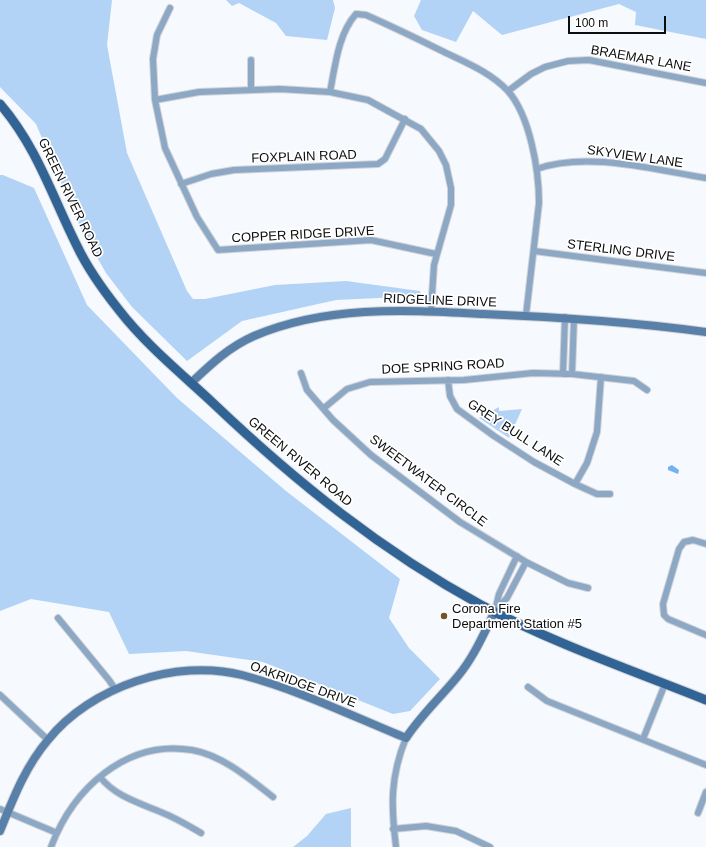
<!DOCTYPE html>
<style>
body{margin:0}
#map{position:relative;width:706px;height:847px;overflow:hidden;background:#f6f9fd;font-family:Arial,sans-serif}
canvas{display:block}
.scale{position:absolute;left:568px;top:16px;width:98px;height:18px;box-sizing:border-box;border:2px solid #0c0d0e;border-top:0;padding-left:5px;font-size:12px;line-height:14px;white-space:nowrap;color:#0c0d0e;-webkit-text-stroke:3px #fff;paint-order:stroke}
</style>
<div id="map">
<canvas width="706" height="847"></canvas>
<div class="scale">100 m</div>
</div>
<script>
const ctx = document.querySelector('canvas').getContext('2d');
ctx.lineJoin = 'round';
function fillPath(path, color) { ctx.fillStyle = color; ctx.fill(path, 'evenodd'); }
function strokePath(path, color, width, dash) { ctx.strokeStyle = color; ctx.lineWidth = width; ctx.lineCap = dash ? 'butt' : 'round'; ctx.setLineDash(dash || []); ctx.stroke(path); }
function drawText(font, color, halo, rows, align = 'center') {
  ctx.font = font + ' Arial,sans-serif'; ctx.lineWidth = 3.5; ctx.setLineDash([]); ctx.textBaseline = 'middle'; ctx.strokeStyle = halo; ctx.fillStyle = color; for (const [text, x, y, turn = 0] of rows) {
    ctx.save(); ctx.translate(x, y); ctx.rotate((+turn || 0) * Math.PI / 180); ctx.textAlign = isNaN(turn) ? turn : align; if (halo) ctx.strokeText(text, 0, 0); ctx.fillText(text, 0, 0); ctx.restore();
  }
}
fillPath(new Path2D(`
 M0,0H112L107,45L127,153L187,291L193,299H205L275,285L346,281L420,291L421,296L336,300L242,321L187,361L132,307L106,273L81,229L36,124L0,87Z
 M226,0H333L335,8L327,40L286,36L276,23L239,3L232,6Z
 M421,0H706V39L635,25L636,12L619,4L502,35L473,11L456,42L422,30L414,16Z
 M0,175H3L34,188L87,305L177,398L286,491L400,579L389,618L409,648L440,679L410,711L393,714L263,662L186,651L129,654L109,612L31,599L0,611Z
 M499,407V411L522,409L509,438L479,418Z
 M351,808V847H293L307,836L326,814Z`), '#b2d3f5');
fillPath(new Path2D(`
 M672,465L679,470L678,474L668,470V467Z`), '#73b2f0');
const street = new Path2D(`
 M170,8L157,35L153,59L155,100L165,148L197,217L218,250L371,240L436,254
 M251,60V90
 M508,91L531,74L545,67L568,61L589,60L706,83
 M330,92C335,67 338,34 356,14L366,15C391,26 416,38 440,50C464,62 489,71 508,91C530,116 539,170 539,203L526,315
 M155,100L199,92L280,89L330,92L368,100L421,129L439,151L446,165L451,188V205L434,265L431,311
 M537,169C587,151 654,170 706,178
 M181,184L211,174L234,170L378,164L385,159L405,119
 M534,251L706,273
 M301,373L307,390L333,420L371,455L460,522L526,562L568,583L588,588
 M563,374L565,317
 M572,374L574,318
 M448,380L450,396L457,409L494,436L534,462L575,484L597,494H610
 M324,408L347,389L370,382L464,380L533,373L572,374L634,381L647,390
 M575,484L587,463L597,432L601,377
 M706,544L693,540L684,542L679,549L663,604L664,615L668,619L706,635
 M496,610L507,598L526,562
 M495,611L499,594L517,556
 M58,618L109,680L115,689
 M528,687L547,701L706,765
 M0,695L48,740
 M643,739L665,684
 M100,777C116,797 140,803 163,813C176,818 189,826 201,833
 M0,809L57,833
 M698,813L706,792
 M393,829L426,826L456,831L490,847
 M51,847C73,789 126,739 192,750C222,755 250,779 273,797
 M396,847C391,806 390,777 406,738`);
const secondary = new Path2D(`
 M191,383C211,364 229,347 254,336C327,305 406,310 483,314C558,317 632,322 706,332
 M0,831C13,799 25,767 48,740C90,687 176,658 242,675C299,690 352,716 406,738C421,715 441,697 458,676C474,657 484,633 495,611`);
const primary = new Path2D(`
 M0,104C37,147 52,196 77,246C88,269 103,290 119,310C146,345 182,374 214,404C296,482 382,551 481,605C553,643 631,670 706,700`);
strokePath(street, '#d1d3d7', 8);
strokePath(secondary, '#d1d3d7', 10);
strokePath(primary, '#d1d3d7', 11);
strokePath(street, '#8da8c4', 6);
strokePath(secondary, '#5980a8', 8);
strokePath(primary, '#316494', 9);
for (const [x, y, r, color] of [
 [444,616,4,"#74522a"]
]) { const dot = new Path2D(); dot.arc(x, y, r, 0, 2 * Math.PI); ctx.fillStyle = color; ctx.fill(dot); strokePath(dot, '#fff', 1.5); }
drawText('13px', '#0c0d0e', '#fff', [
 ["BRAEMAR LANE",641,59,10],
 ["FOXPLAIN ROAD",304,157,-2],
 ["SKYVIEW LANE",635,157,8],
 ["GREEN RIVER ROAD",70,198,64],
 ["COPPER RIDGE DRIVE",303,235,-3],
 ["STERLING DRIVE",621,251,7],
 ["RIDGELINE DRIVE",440,301,2],
 ["DOE SPRING ROAD",443,367,-3],
 ["GREY BULL LANE",515,433,33],
 ["GREEN RIVER ROAD",300,462,40],
 ["SWEETWATER CIRCLE",428,481,37],
 ["OAKRIDGE DRIVE",303,685,20]
]);
drawText('13px', '#0c0d0e', '#fff', [
 ["Corona Fire",452,609],
 ["Department Station #5",452,624]
], 'left');
</script>
